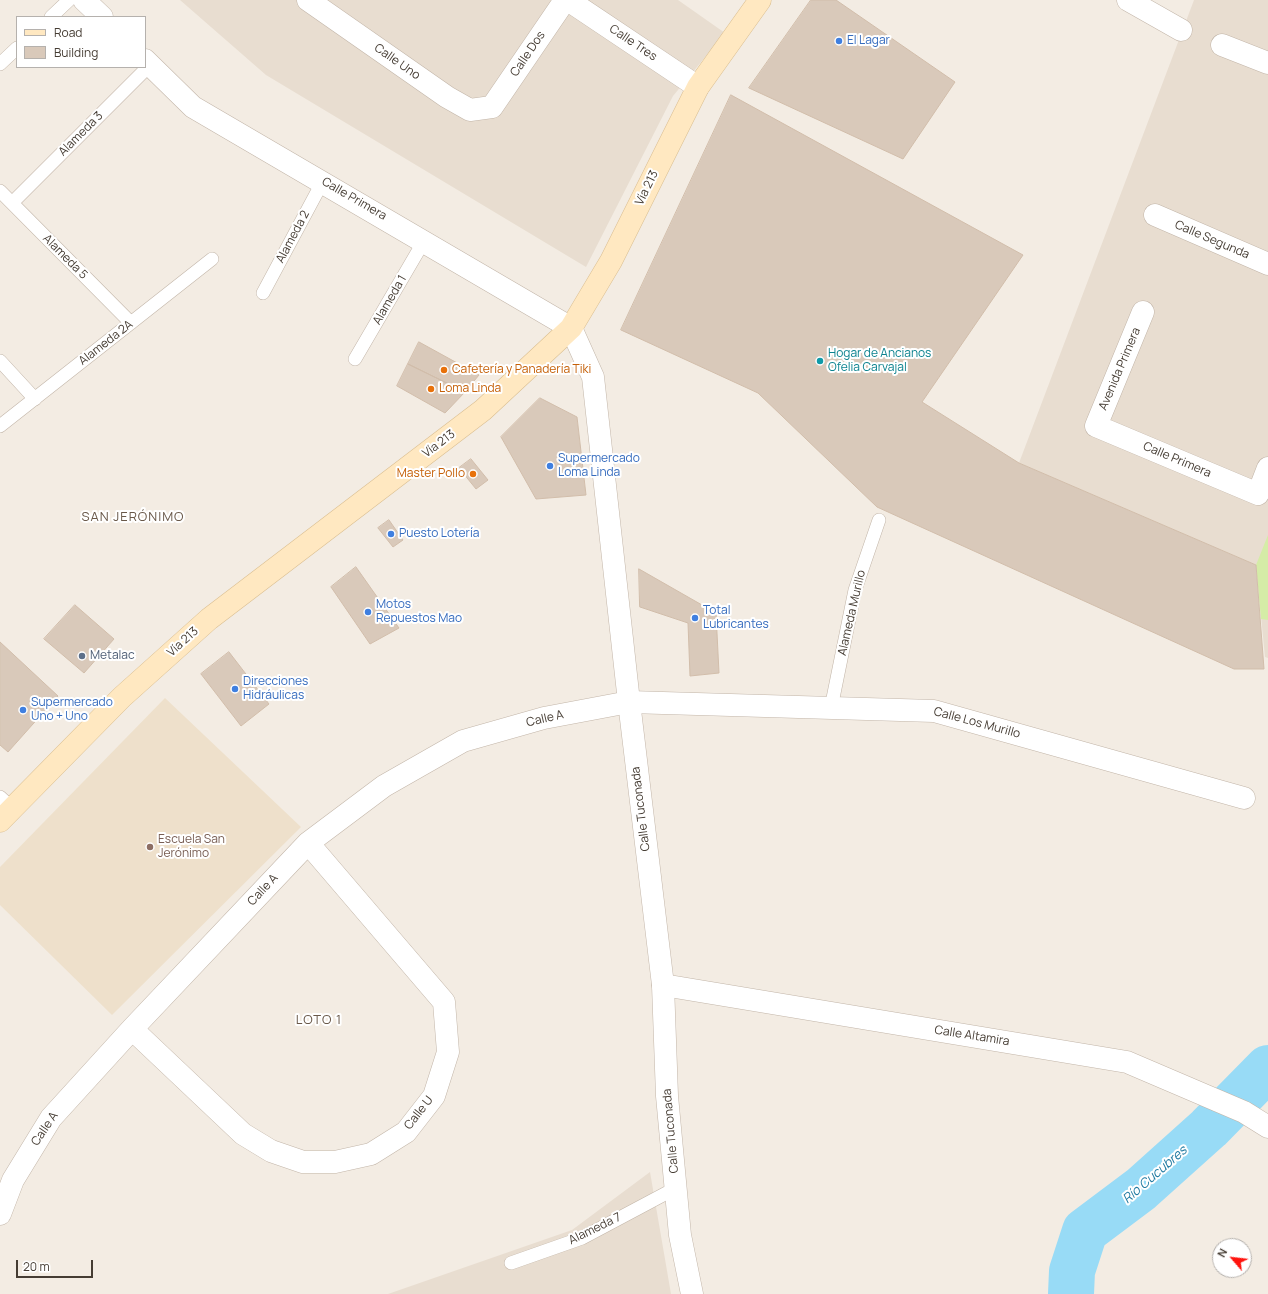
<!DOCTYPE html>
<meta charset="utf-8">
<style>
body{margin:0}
#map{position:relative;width:1268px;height:1294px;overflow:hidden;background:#f3ece3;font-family:Manrope,sans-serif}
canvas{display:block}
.legend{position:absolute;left:16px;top:16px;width:130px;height:52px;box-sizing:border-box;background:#fff;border:1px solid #b5b1ad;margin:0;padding:5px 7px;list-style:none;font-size:12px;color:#453c33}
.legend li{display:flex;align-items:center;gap:8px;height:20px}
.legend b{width:20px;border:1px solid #b5b1ad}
.north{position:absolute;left:1212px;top:1238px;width:40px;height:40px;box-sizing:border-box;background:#fff;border:1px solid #b5b1ad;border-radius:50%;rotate:298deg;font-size:11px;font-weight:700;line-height:16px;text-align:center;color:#453c33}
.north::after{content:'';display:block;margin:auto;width:14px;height:18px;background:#ff140e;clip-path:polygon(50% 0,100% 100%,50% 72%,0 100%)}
.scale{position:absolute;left:16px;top:1260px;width:77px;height:18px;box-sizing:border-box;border:2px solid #453c33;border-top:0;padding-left:5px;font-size:12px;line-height:14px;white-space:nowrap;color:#453c33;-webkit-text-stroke:3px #fff;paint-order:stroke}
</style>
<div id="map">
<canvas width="1268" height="1294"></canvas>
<ul class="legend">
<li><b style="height:5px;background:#ffe8c1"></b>Road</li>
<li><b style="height:11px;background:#d9c9ba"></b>Building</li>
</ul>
<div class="north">N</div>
<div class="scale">20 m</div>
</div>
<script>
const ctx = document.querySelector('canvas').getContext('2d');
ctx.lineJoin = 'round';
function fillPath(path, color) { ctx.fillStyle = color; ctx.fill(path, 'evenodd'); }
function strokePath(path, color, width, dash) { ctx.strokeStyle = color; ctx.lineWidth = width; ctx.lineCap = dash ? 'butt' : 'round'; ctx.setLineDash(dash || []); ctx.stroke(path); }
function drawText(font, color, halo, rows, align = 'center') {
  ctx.font = font + ' Manrope,sans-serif'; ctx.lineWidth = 4; ctx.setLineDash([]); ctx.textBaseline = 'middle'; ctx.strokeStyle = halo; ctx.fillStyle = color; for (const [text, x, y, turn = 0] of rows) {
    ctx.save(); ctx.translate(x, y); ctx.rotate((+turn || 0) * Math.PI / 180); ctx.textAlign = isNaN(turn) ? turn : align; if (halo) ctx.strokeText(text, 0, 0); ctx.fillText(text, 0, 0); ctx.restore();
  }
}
fillPath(new Path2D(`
 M180,0H678L725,33L673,96L586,267L266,75Z
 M1194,0H1268V658L1265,657L1256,565L1019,463Z
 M650,1172L671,1294H388L572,1230Z`), '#e8ddd0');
fillPath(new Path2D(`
 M165,698L301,827L112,1015L0,905V867Z`), '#eee0cb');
fillPath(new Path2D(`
 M1268,535V620L1261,619L1256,565Z`), '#d5eca7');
strokePath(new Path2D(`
 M1071,1294L1072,1271L1085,1231L1141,1189L1209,1128L1268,1068`), '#98dbf6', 46);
const building = new Path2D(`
 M811,0H836L955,82L903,159L749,88Z
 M731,95L1023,255L922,402L1019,463L1256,565L1264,669H1234L877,507L758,393L621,330Z
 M419,342L479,375L465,392L408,364Z
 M408,364L465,392L445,413L397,386Z
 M540,398L577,417L586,495L536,499L501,437Z
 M471,459L488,480L476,489L459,468Z
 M389,520L403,540L393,547L378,528Z
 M356,567L399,628L370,644L331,587Z
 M639,569L716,613L719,673L690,676L688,623L640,607Z
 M75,605L114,639L84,673L44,639Z
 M0,642L58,696L8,752L0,745Z
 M229,652L269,704L241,726L201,674Z`);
fillPath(building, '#d9c9ba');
strokePath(building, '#d1bdaa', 1);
const service = new Path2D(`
 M51,17L69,0
 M0,64L17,48
 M0,191L131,323
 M12,203L150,65
 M263,293L323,181
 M355,359L424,241
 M0,361L35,399
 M0,426L212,259
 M831,708L855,590L879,520
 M0,797L12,808
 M511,1263L582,1238L676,1188`);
const minor = new Path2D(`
 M84,0L102,17
 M308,0L447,97L470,110L492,107L565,0
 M568,0L698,87
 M1128,0L1181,30
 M1222,45L1268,63
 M145,60L193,107L571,328
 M1155,215L1268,264
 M1143,312L1096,426L1258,494L1268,468
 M663,985L1127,1062L1244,1112L1268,1127
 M132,1029L243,1134L271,1151L303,1162H335L371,1154L406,1132L434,1096L448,1052L444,1002L308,843
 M0,1214L13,1180L51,1118L132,1029L308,843L384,786L463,741L544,718L629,702L934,711L1244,798`);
const tertiary = new Path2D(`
 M571,328L593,377L629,702L663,985L667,1096L680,1235L692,1294`);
const secondary = new Path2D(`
 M0,821L122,697L209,619L483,410L571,328L611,261L698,87L760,0`);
strokePath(service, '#c2b5a8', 14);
strokePath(minor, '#c2b5a8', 23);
strokePath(tertiary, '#c2b5a8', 23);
strokePath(secondary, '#dabe90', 23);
strokePath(service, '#fff', 13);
strokePath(minor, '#fff', 22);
strokePath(tertiary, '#fff', 22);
strokePath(secondary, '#ffe8c1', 22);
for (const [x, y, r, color] of [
 [839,41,4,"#3f7fe0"],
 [820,361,4,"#0f9aa8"],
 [444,370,4,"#e8710a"],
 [431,389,4,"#e8710a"],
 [550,466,4,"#3f7fe0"],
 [473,474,4,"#e8710a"],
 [391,534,4,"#3f7fe0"],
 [368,612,4,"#3f7fe0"],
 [695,618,4,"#3f7fe0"],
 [82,656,4,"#5c6f8a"],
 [235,689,4,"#3f7fe0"],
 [23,710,4,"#3f7fe0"],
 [150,847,4,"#8d6e63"]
]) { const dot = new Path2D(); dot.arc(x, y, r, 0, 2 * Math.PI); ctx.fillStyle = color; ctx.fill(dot); strokePath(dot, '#fff', 1.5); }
drawText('12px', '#366cbe', '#fff', [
 ["El Lagar",847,41],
 ["Supermercado",558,459],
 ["Loma Linda",558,473],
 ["Puesto Lotería",399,534],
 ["Motos",376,605],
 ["Repuestos Mao",376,619],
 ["Total",703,611],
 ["Lubricantes",703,625],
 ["Direcciones",243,682],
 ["Hidráulicas",243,696],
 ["Supermercado",31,703],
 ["Uno + Uno",31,717]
], 'left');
drawText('12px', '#453c33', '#fff', [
 ["Calle Tres",633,43,34],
 ["Calle Dos",528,54,-56],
 ["Calle Uno",397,62,35],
 ["Alameda 3",81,134,-45],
 ["Vía 213",647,188,-64],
 ["Calle Primera",354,199,30],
 ["Alameda 2",293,237,-62],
 ["Calle Segunda",1212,240,23],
 ["Alameda 5",65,257,45],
 ["Alameda 1",390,300,-60],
 ["Alameda 2A",106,343,-38],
 ["Avenida Primera",1120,369,-67],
 ["Vía 213",439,444,-37],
 ["Calle Primera",1177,460,23],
 ["Alameda Murillo",852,613,-77],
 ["Vía 213",183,642,-42],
 ["Calle A",545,719,-13],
 ["Calle Los Murillo",977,723,15],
 ["Calle Tuconada",641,809,-97],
 ["Calle A",263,890,-47],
 ["Calle Altamira",972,1036,9],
 ["Calle U",419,1113,-52],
 ["Calle A",45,1129,-56],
 ["Calle Tuconada",671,1131,-95],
 ["Alameda 7",595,1229,-26]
]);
drawText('12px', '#0d838f', '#fff', [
 ["Hogar de Ancianos",828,354],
 ["Ofelia Carvajal",828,368]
], 'left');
drawText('12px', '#c56008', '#fff', [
 ["Cafetería y Panadería Tiki",452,370],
 ["Loma Linda",439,389],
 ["Master Pollo",465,474,"right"]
], 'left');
drawText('12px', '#4e5e75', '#fff', [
 ["Metalac",90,656]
], 'left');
drawText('12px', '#785e54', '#fff', [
 ["Escuela San",158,840],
 ["Jerónimo",158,854]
], 'left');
ctx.letterSpacing = '1px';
drawText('13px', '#695849', '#fff', [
 ["SAN JERÓNIMO",133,517],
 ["LOTO 1",319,1020]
]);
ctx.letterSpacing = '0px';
drawText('italic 13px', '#207aa1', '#fff', [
 ["Río Cucubres",1155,1175,-41]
]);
</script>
